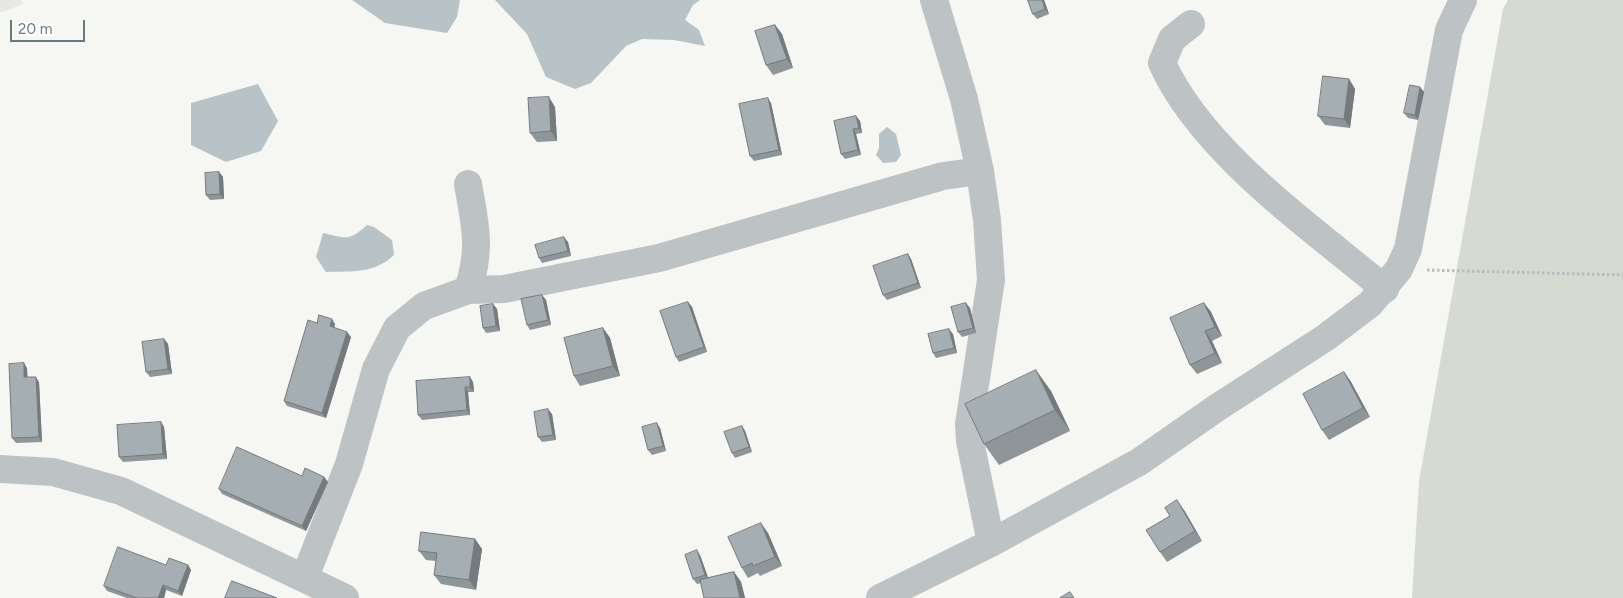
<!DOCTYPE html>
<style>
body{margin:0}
#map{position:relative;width:1623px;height:598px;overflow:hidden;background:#f6f6f3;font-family:Figtree,sans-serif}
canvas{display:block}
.scale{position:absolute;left:10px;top:20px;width:75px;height:22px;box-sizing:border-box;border:2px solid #677982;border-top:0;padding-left:6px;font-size:15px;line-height:18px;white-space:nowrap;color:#677982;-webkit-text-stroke:4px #fff;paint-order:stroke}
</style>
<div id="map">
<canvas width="1623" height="598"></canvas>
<div class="scale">20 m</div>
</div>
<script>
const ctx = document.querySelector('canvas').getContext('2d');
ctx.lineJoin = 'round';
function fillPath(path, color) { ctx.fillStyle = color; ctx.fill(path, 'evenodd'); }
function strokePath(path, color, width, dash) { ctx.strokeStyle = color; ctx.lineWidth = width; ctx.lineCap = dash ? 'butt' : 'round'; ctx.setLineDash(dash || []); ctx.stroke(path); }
fillPath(new Path2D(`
 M0,0H21L23,4L0,13Z`), '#e7e7e6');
fillPath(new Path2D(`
 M1508,0H1623V598H1412L1419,481L1503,9Z`), '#d6dbd2');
fillPath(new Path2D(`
 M352,0H460L457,17L447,33L385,23Z
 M495,0H700L693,5L685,20L699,30L705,46L674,40L642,39L626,46L591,83L575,89L546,77L527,34Z
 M258,84L278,121L261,151L226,162L191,145V103Z
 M887,127L896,134L901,155L896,162L883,163L876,155L879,148V134Z
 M367,225L374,227L392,240L394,255C374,274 352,271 326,272L316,257L323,233C345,238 349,242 367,225Z`), '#b7c3c6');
strokePath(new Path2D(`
 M1427,270L1623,275`), '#b9bcbe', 3, [2.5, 2.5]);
strokePath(new Path2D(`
 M934,0L964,99L980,171L987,220L991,280L969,424L970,441L991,543
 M1191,24L1172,39L1162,63C1202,152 1311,227 1385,289
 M468,290C482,247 475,226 468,184
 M0,469L53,472L121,491L345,598
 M305,577L349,464L376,369L397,328L424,306L468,290L504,289L659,258L943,176L980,171
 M880,598L991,543L1139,462L1218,407L1325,338L1370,304L1399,269L1408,249L1449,30L1463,0`), '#bdc2c4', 28);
fillPath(new Path2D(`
 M1028,0H1044L1049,14L1037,19L1033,14Z
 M775,25L782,34L793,68L773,75L766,65Z
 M1349,79L1355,89L1350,128L1325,125L1318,116Z
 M1420,87L1424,92L1418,120L1408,118L1404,113Z
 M771,103L782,155L754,161L750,156Z
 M555,107L557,141L537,142L530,133Z
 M856,116L860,121L862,133L856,134L861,155L845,159L841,154Z
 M219,172L223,177L224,199L210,200L206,195Z
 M568,242L571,256L542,263L539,258Z
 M908,254L911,259L921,288L887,300L883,295Z
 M542,295L546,300L551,325L530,330L527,325Z
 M688,302L692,307L707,352L679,362L676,357Z
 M1204,303L1211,312L1222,336L1212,341L1222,363L1197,374L1190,365Z
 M493,304L497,309L500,331L486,333L483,328Z
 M970,308L976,333L962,337L958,332Z
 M317,323L335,324L334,328L351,337L326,418L287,406L284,401Z
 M603,328L610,338L620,376L580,386L574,376Z
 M953,334L957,353L936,358L933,353Z
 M164,339L168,344L172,374L150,377L146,372Z
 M27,368V377L39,382L42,442L16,443L12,438Z
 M1344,372L1351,382L1370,417L1329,440L1322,430Z
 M470,377L473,382L474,392H468L470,415L422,420L418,415Z
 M1051,391L1070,431L999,465L984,444Z
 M552,414L556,440L542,442L538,437Z
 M161,422L164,427L167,459L123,462L119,457Z
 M742,426L745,431L752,452L735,458L732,453Z
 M660,428L666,451L652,455L648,450Z
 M302,476L324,477L328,482L306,531L222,494L219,489Z
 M1184,510L1202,541L1167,562L1160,552Z
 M768,533L782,566L760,576L758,573L748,578L742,568Z
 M475,539L482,549L476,590L441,584L434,575L436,561L426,560L419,551Z
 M700,555L708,578L734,572L741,582L745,598H704L701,583L697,584L693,579Z
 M166,565H188L191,570L182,596L166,590L164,598H127L107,591L104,586Z`), '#8e9699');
fillPath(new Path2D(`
 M1042,0H1044L1049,14L1045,9Z
 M775,25L782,34L793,68L787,59Z
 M1349,79L1355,89L1350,128L1344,119Z
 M1420,87L1424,92L1418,120L1415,115Z
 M549,97L555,107L557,141L551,131Z
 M768,98L771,103L782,155L779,150Z
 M856,116L860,121L862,133L859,128Z
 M853,129L856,134L861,155L858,150Z
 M219,172L223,177L224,199L220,194Z
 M564,237L568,242L571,256L568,251Z
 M908,254L911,259L921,288L918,283Z
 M542,295L546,300L551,325L548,320Z
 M688,302L692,307L707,352L704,347Z
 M966,303L970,308L976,333L973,328Z
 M1204,303L1211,312L1222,336L1215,327Z
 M493,304L497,309L500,331L496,326Z
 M332,319L335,324L333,332L330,326Z
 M603,328L610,338L620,376L613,366Z
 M949,329L953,334L957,353L954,348Z
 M1205,331L1212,341L1222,363L1215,353Z
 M347,332L351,337L326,418L322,413Z
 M164,339L168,344L172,374L168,369Z
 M24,363L27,368L28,382L24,377Z
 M1036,370L1051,391L1070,431L1055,410Z
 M1344,372L1351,382L1370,417L1363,408Z
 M36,377L39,382L42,442L39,437Z
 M470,377L473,382L474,392L470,387Z
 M465,387L468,392L470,415L467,410Z
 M548,409L552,414L556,440L553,435Z
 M161,422L164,427L167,459L163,454Z
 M657,423L660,428L666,451L663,446Z
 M742,426L745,431L752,452L749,447Z
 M324,477L328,482L306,531L302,526Z
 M1177,500L1184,510L1202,541L1195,531Z
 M761,523L768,533L782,566L775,557Z
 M475,539L482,549L476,590L469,580Z
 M697,550L700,555L709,580L705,575Z
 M188,565L191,570L182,596L178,591Z
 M734,572L741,582L745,598H740Z
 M163,585L166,590L164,598H158Z`), '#747a7d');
const building = new Path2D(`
 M1028,0H1042L1045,9L1033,14Z
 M775,25L787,59L766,65L755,31Z
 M1323,76L1349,79L1344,119L1318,116Z
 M1410,85L1420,87L1415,115L1404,113Z
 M549,97L551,131L530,133L528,98Z
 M768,98L779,150L750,156L739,104Z
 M856,116L859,128L853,129L858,150L841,154L834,121Z
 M219,172L220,194L206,195L205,173Z
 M564,237L568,251L539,258L535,245Z
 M908,254L918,283L883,295L873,266Z
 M542,295L548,320L527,325L521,299Z
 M688,302L704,347L676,357L660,311Z
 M966,303L973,328L958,332L951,307Z
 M1204,303L1215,327L1205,331L1215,353L1190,365L1170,318Z
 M493,304L496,326L483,328L480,306Z
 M319,315L332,319L330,326L347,332L322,413L284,401L308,320L317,323Z
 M603,328L613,366L574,376L564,338Z
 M949,329L954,348L933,353L928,334Z
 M164,339L168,369L146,372L142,342Z
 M24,363V377H36L39,437L12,438L9,364Z
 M1036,370L1055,410L984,444L965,404Z
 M1344,372L1363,408L1322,430L1303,394Z
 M470,377V387H465L467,410L418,415L416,381Z
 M548,409L553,435L538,437L534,412Z
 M161,422L163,454L119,457L117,425Z
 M657,423L663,446L648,450L642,427Z
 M742,426L749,447L732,453L724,432Z
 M237,447L302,476L305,468L324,477L302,526L219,489Z
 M1177,500L1195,531L1160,552L1146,530L1170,516L1165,508Z
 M761,523L775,557L753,566L752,563L742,568L728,537Z
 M421,532L475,539L469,580L434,575L437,553L419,551Z
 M118,547L166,565L169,558L188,565L178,591L163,585L158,598H137L104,586Z
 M697,550L705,575L693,579L685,555Z
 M734,572L740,598H704L700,580Z
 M232,581L277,598H225Z
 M1070,592L1074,598H1060Z`);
fillPath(building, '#a5aeb2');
strokePath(building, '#747a7d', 1);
</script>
